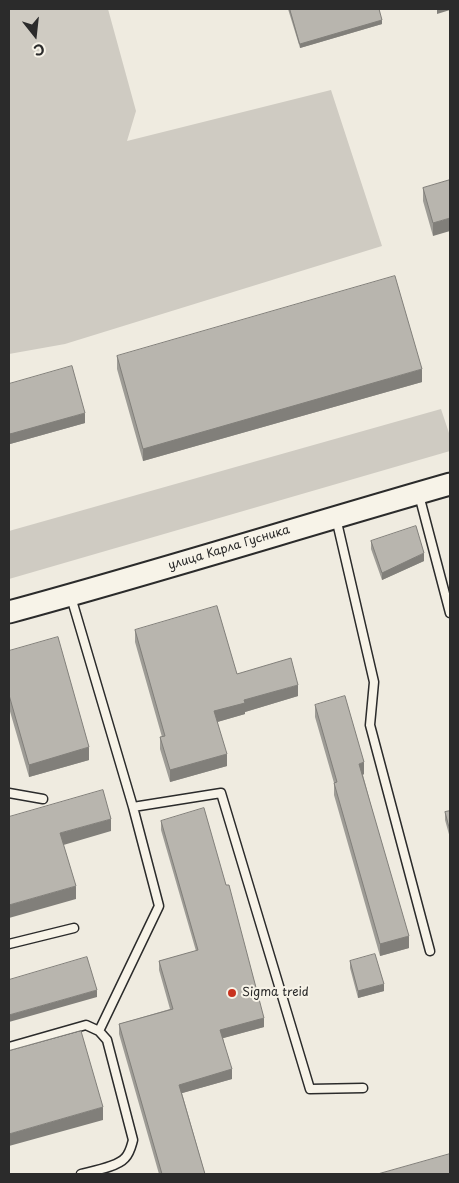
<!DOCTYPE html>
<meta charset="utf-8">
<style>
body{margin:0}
#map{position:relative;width:459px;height:1183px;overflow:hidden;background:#efebe0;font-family:"Playpen Sans",sans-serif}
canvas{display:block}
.frame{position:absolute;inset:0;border:10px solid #2b2b2b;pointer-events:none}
.north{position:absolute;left:10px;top:10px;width:50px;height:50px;-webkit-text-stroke:4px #f7f3e8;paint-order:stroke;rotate:164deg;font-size:14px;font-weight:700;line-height:20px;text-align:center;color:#2b2b2b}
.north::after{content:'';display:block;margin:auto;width:18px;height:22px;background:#2b2b2b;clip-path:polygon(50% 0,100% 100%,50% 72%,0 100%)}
</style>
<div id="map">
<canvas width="459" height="1183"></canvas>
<div class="frame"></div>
<div class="north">С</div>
</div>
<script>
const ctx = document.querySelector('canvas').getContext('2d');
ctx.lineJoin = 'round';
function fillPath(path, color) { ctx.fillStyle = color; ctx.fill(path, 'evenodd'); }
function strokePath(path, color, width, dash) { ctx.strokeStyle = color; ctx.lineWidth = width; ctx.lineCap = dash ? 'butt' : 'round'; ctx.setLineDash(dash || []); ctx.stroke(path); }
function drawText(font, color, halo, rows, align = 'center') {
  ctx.font = font + ' "Playpen Sans",sans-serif'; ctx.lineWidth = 4; ctx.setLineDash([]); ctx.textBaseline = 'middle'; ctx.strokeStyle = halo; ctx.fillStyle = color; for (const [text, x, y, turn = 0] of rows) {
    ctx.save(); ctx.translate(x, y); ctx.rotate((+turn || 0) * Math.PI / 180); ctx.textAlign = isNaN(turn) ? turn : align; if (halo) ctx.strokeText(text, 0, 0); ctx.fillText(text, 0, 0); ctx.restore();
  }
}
fillPath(new Path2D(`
 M9,9H108L136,111L127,141L331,90L382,246L65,344L9,354Z
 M441,409L450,436V451L9,579V531Z`), '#cfcbc2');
const lane = new Path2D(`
 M419,495L450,613
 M336,518L374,682L370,725L430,951
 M71,597L133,807L159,906L99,1031
 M9,793L43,799
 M133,807L221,793L310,1089L363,1088
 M9,944L74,928
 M9,1047L86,1025L99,1031L107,1040L133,1140C131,1147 130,1153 125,1158C117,1167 93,1171 81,1174`);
const secondary = new Path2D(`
 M9,612C157,572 303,526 450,484`);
strokePath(lane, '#2b2b2b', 11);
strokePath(secondary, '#2b2b2b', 25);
strokePath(lane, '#f7f3e8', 8);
strokePath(secondary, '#f7f3e8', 21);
fillPath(new Path2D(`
 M288,9H379L382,24L300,48Z
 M450,180L433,236L423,201V188Z
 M117,356L422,382L143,461L117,369Z
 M9,384L85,423L10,444L9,441Z
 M371,541L424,561L382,580L371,549Z
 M135,630L237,674L298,696L245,712V714L217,722L227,766L170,782L160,749V737H162L135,642Z
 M9,651L89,760L29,777L9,708Z
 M315,705L364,774L363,775L409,948L380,956L334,795V783L315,717Z
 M450,811V838L445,820V812Z
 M161,821L264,1027L223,1038L232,1079L182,1093L205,1174H159L119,1034V1024L170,1009L159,970V961L196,951L161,830Z
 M350,961L384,991L358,998L350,968Z`), '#9e9c96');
fillPath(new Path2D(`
 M437,9H450V10L437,14Z
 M382,20V24L300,48V44Z
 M450,218V231L433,236V223Z
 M422,369V382L143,461V449Z
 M85,413V423L10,444V434Z
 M424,553V561L382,580V573Z
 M298,685V696L245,712V714L214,723V711L244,700Z
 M89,747V760L29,777V765Z
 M227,754V766L170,782V770Z
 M364,762V774L359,776V764Z
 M111,819V831L60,846V833Z
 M76,886V899L9,918V905Z
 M409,936V948L380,956V944Z
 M384,984V991L358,998V991Z
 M97,990V997L9,1022V1015Z
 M264,1018V1027L220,1039V1030Z
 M232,1069V1079L179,1094V1085Z
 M103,1107V1120L9,1146V1134Z`), '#817f7a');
const building = new Path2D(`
 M290,9H379L382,20L300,44Z
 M450,180V218L433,223L423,188Z
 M395,276L422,369L143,449L117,356Z
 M72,366L85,413L10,434L9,431V384Z
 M416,526L424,553L382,573L371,541Z
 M217,606L237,674L291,658L298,685L244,700L245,703L214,711L227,754L170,770L160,737L165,736L135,630Z
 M58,637L89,747L29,765L9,695V651Z
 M345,696L364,762L359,764L409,936L380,944L334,783L337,782L315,705Z
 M103,790L111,819L60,833L76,886L9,905V817Z
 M204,808L226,885H229L264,1018L220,1030L232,1069L179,1085L205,1174H162L119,1024L173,1009L159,961L198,950L161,821Z
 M450,811V831L445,812Z
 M375,954L384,984L358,991L350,961Z
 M87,957L97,990L9,1015V980Z
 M81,1031L103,1107L9,1134V1051Z
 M450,1154V1174H378Z`);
fillPath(building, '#b8b5ae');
strokePath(building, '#817f7a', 1);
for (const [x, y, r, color] of [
 [232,993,5,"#c8321e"]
]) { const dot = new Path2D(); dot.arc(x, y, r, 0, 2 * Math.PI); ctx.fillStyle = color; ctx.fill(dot); strokePath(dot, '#f7f3e8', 2); }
drawText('12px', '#2b2b2b', '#f7f3e8', [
 ["улица Карла Гусника",229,548,-17]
]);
drawText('12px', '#2b2b2b', '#f7f3e8', [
 ["Sigma treid",242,993]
], 'left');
</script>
